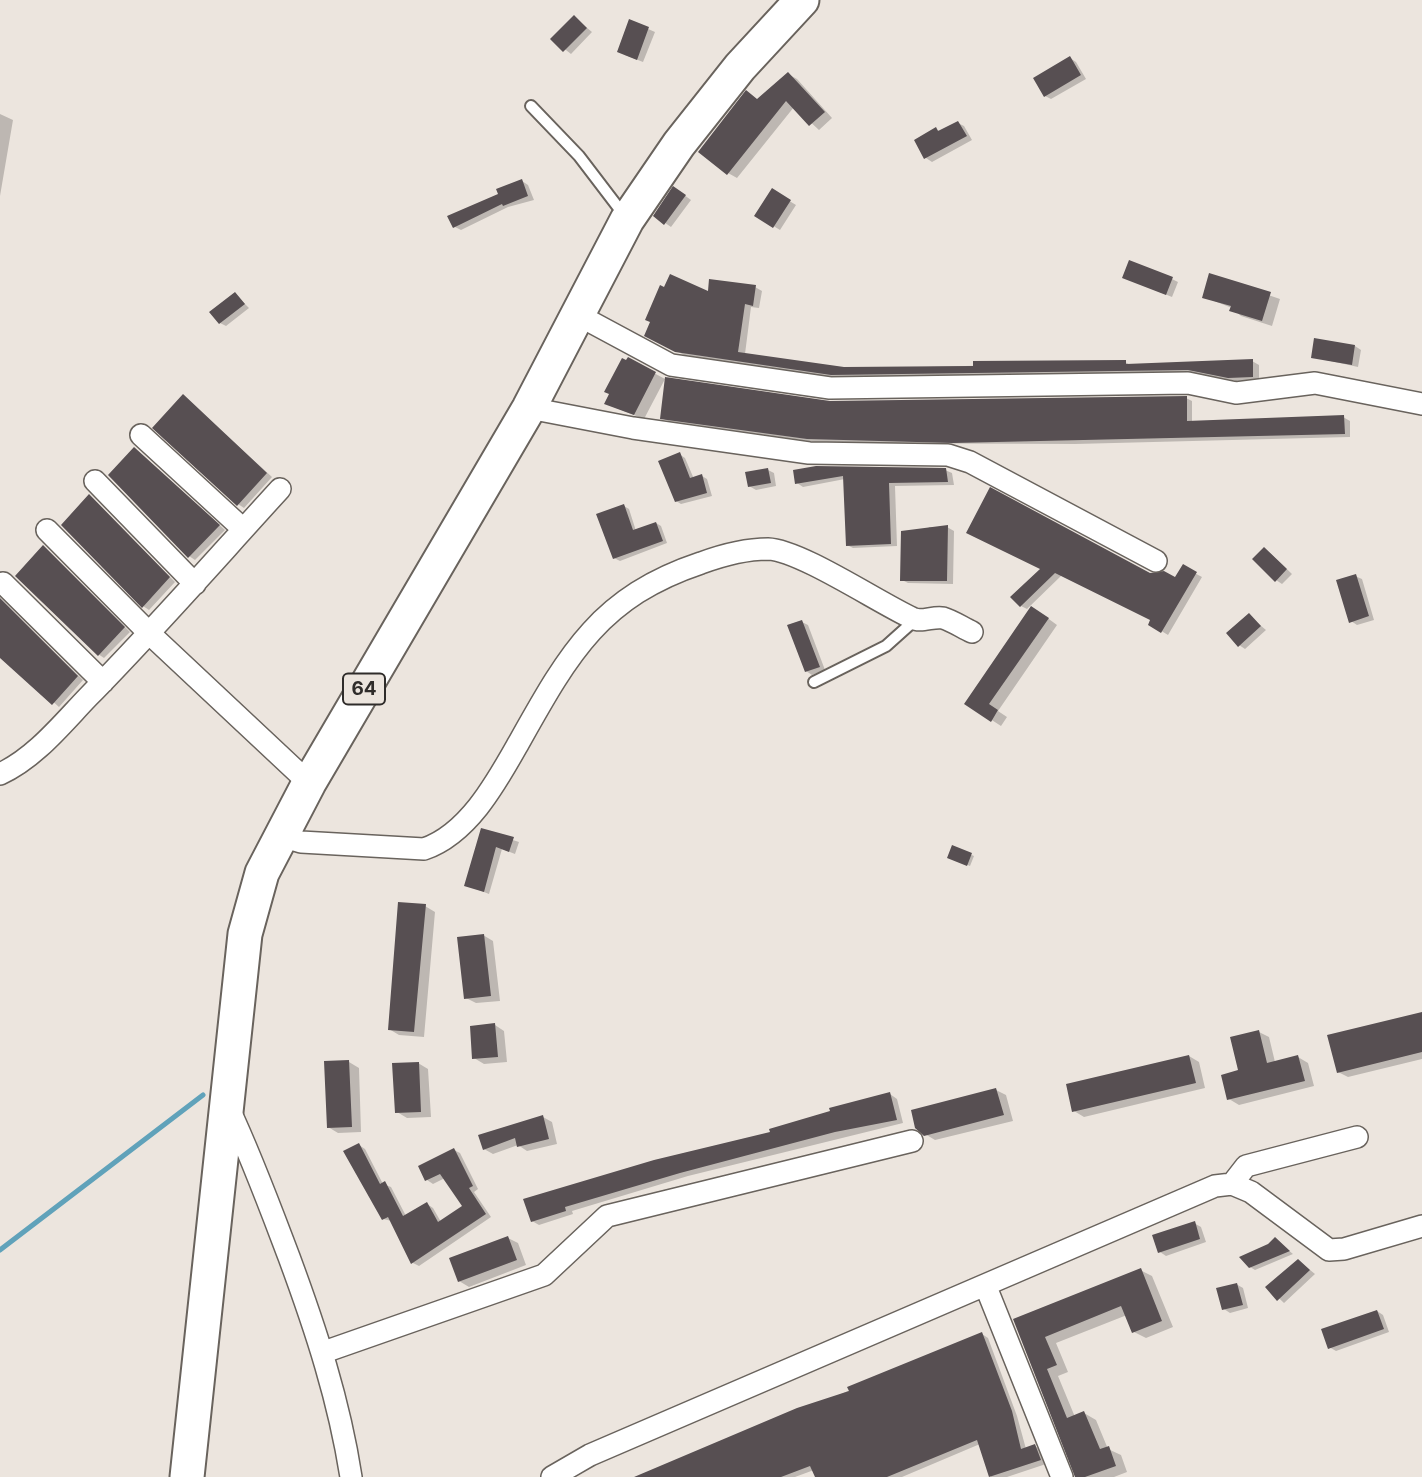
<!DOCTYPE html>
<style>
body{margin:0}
canvas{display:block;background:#ece5de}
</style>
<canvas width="1422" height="1477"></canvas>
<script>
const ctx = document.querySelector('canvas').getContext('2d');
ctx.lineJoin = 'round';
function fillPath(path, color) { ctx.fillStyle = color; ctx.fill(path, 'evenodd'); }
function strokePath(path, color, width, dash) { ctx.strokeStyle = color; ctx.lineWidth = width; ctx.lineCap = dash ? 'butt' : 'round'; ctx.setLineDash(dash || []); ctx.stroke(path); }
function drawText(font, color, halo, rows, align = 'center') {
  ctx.font = font + ' Inter,sans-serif'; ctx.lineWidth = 7; ctx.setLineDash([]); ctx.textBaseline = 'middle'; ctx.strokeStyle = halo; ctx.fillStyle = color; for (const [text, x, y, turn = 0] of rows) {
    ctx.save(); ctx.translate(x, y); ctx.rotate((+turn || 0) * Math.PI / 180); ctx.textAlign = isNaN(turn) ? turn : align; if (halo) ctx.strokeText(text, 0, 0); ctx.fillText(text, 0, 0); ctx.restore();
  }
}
fillPath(new Path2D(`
 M574,17L592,32L571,54L552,39Z
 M630,21L655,32L643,62L625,55Z
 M1070,58L1076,62L1086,79L1051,99L1045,96Z
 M788,74L797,79L832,118L819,130L794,107L737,178L728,173L758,100Z
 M0,114L13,120L0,196Z
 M958,123L964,126L972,140L932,162L926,158L936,129L941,132Z
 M522,181L528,185L534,200L508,207L461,230L455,227Z
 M773,191L796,205L780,230L757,216Z
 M680,192L691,200L671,227L655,216Z
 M1210,275L1280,299L1272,326L1241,316L1232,308L1204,297Z
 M1172,279L1178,282L1172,297L1130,280Z
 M755,287L762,291L759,308L751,307L745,354L844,369L1125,362L1132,366L1252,361L1259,365V380L1236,381L1196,373L839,378L684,355L646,335L709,293Z
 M235,294L249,308L226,326L220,323Z
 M1355,346L1361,350L1358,367L1312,357Z
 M628,359L665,379L644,419L606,404Z
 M183,396L272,477L244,508L238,504Z
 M1186,398L1192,401V422L1343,417L1350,421V437L1075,444L822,443L668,421L662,418L830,403Z
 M135,449L225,530L195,560L189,556Z
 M679,454L685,458L694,479L702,476L707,479L712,496L681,504L676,501Z
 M768,470L774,473L776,486L756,490L749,486Z
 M945,470L952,473L954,485L895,486L897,546L853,548L847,545L845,479L803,487L797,483L795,472Z
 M90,496L175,582L149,610L143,606Z
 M624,506L629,509L636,531L656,523L661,526L667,543L620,561L614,558Z
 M929,527H947L954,531L953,584L908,583L902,580Z
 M44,547L130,632L104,658L98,654Z
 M1270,553L1292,574L1282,584L1276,580Z
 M1183,567L1202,577L1168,635L1150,624L1153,620L1062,575L1027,609L1021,606L1042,569L1150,574L1176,579Z
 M1355,576L1362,579L1374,620L1357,625L1351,621Z
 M0,599L83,680L59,707L0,654Z
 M1042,614L1057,625L998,711L1007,717L1001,726L967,704Z
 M1249,616L1266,630L1245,649L1239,645Z
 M802,622L808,625L825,670L812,675L806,671Z
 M482,830L519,842L515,854L502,849L489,894L466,885Z
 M953,847L974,856L970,866L949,857Z
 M425,906L435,912L424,1037L399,1035L389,1029Z
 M483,935L493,941L500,1001L476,1003L466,998Z
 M1422,1014V1059L1348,1077L1338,1072Z
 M495,1025L504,1031L507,1062L484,1064L474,1058Z
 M1259,1032L1269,1037L1275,1062L1298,1057L1308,1063L1314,1086L1239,1105L1229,1099Z
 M1189,1056L1199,1062L1205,1088L1084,1117L1074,1111Z
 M349,1062L359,1068L361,1132L338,1133L328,1127Z
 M418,1063L428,1069L431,1117L407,1118L397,1112Z
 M996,1090L1006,1095L1013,1121L935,1140L925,1134Z
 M890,1094L897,1099L903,1123L688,1176L572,1211L573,1214L539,1225L532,1221L526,1200L772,1134Z
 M543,1117L552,1122L557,1144L527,1151L518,1145L493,1154L484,1149Z
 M359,1145L365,1149L383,1184L391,1187L406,1216L427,1204L433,1208L441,1222L465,1207L445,1178L433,1184L427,1180L420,1167L454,1150L460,1153L478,1189L474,1192L491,1217L419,1266L413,1263L392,1221L383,1219Z
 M1194,1223L1201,1227L1206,1242L1166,1256L1160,1252Z
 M508,1238L518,1243L526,1265L469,1287L459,1281Z
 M1275,1239L1293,1254L1255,1270L1250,1267Z
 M1299,1261L1315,1274L1284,1303L1267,1287Z
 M1140,1270L1152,1276L1173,1327L1146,1338L1134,1332L1127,1315L1056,1343L1068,1372L1058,1376L1075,1417L1084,1413L1096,1420L1108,1449L1121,1455L1127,1472L1114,1477H1076L1015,1320Z
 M1236,1284L1243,1288L1248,1308L1230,1313L1224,1309Z
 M1377,1311L1383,1315L1389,1332L1336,1351L1329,1347Z
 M982,1334L988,1338L1017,1416L1026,1449L1035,1446L1041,1450L1046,1464L1007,1477H991L980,1444L902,1477H816L814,1470L795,1477H646Z`), '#0003');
strokePath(new Path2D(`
 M0,1250L203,1095`), '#60a2ba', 5);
fillPath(new Path2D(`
 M574,15L587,28L563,52L550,39Z
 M629,19L649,27L637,60L617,52Z
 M1070,56L1081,75L1044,97L1033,78Z
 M788,72L825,112L809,126L786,101L727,175L698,152L746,90L757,99Z
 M958,121L967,136L924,159L914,140L936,127L938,131Z
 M522,179L528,196L503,206L502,204L453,228L447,216L498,194L496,189Z
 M673,186L686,195L664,225L653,216Z
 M772,188L791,200L773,228L754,216Z
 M1129,260L1173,277L1166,295L1122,278Z
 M1209,273L1271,292L1262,321L1229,311L1231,306L1202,298Z
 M670,274L708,291L709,279L756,285L753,306L745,304L738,352L844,367L973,366V361L1126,360V364L1253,359V377L1228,378L1188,370L831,375L675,352L644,336L650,322L645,320L660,285L664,287Z
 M235,292L245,304L219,324L209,312Z
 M1314,338L1355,345L1352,365L1311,358Z
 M628,357L656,372L634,415L604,404L609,394L604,392L622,358L626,360Z
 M665,377L830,401L1187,396V421L1344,415L1345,434L953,443L807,439L660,419Z
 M183,394L267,473L237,506L152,428Z
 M134,447L220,525L188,558L108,475Z
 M680,452L690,478L702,474L707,493L675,502L658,461Z
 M816,466L946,468L948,482L889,483L891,544L846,546L843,476L795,484L793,470Z
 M768,468L771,483L748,487L745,472Z
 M990,487L1150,573L1164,571L1175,577L1183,564L1197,572L1161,633L1148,625L1150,620L1055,573L1020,607L1010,597L1040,569L966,533Z
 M89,494L170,577L142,608L61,525Z
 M624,504L633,530L656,522L663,541L613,559L596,514Z
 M948,525L947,581H900L901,531Z
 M43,545L125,627L98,656L15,576Z
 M1264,547L1287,569L1275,582L1252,559Z
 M1356,574L1369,616L1349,623L1336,580Z
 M0,598L78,676L52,705L0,658Z
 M1031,606L1049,618L989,704L998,710L991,722L964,704Z
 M1249,613L1261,626L1238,647L1226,633Z
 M802,620L820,667L805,672L787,625Z
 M481,828L514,837L509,852L496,847L484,892L464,886Z
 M952,845L972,853L967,866L947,858Z
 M398,902L426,904L414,1032L388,1030Z
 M484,934L491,996L464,999L457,937Z
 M1422,1012V1052L1337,1073L1327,1035Z
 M495,1023L498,1057L472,1059L470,1026Z
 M1259,1030L1267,1063L1298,1055L1305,1081L1227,1100L1221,1075L1238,1070L1230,1037Z
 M1189,1055L1196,1083L1072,1112L1066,1084Z
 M349,1060L352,1127L327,1128L324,1061Z
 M419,1062L421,1112L395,1113L392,1063Z
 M996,1088L1004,1115L924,1136L915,1128L911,1110Z
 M890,1092L897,1120L835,1132L680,1173L565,1207L566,1211L531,1222L523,1199L654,1160L770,1132L769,1129L830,1111L829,1108Z
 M543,1115L549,1139L517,1147L515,1138L483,1150L478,1135Z
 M359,1143L380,1184L385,1181L403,1216L427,1202L438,1222L462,1206L440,1174L425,1181L418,1166L454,1148L473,1186L469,1188L486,1214L411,1264L388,1217L382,1220L343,1151Z
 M1195,1221L1200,1239L1158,1253L1152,1235Z
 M508,1236L517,1260L458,1282L449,1258Z
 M1275,1237L1290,1251L1249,1268L1239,1257L1268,1244Z
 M1298,1259L1310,1270L1277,1301L1265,1287Z
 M1141,1268L1162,1321L1132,1333L1121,1306L1045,1337L1057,1365L1047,1369L1067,1418L1084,1411L1100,1449L1109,1446L1116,1466L1085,1477H1075L1013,1319Z
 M1237,1283L1243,1305L1222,1310L1216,1288Z
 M1377,1310L1384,1329L1328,1349L1321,1329Z
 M982,1332L1012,1411L1021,1449L1035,1444L1041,1460L989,1477L977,1440L887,1477H815L810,1466L781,1477H634L797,1408L849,1391L847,1387Z`), '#574f52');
const service = new Path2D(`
 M531,106L579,156L624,215
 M814,682L886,646L915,620`);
const minor = new Path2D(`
 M578,315L671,365L830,388L1188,383L1236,393L1315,383L1422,404
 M529,408L633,428L809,453L948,455L970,462L1156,561
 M141,435L243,529
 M95,481L195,584
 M47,530L150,634L309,783
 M3,583L103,682
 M0,774C35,758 62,724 88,697C154,630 216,559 280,489
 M281,836L301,842L424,849C468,834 496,783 518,744C568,655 599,597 701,563C720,556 747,549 768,549C800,550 879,603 912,618C921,623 933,616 943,618C953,621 963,628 972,632
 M229,1109C252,1158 270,1207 289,1257C316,1330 339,1400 351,1477
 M1232,1184L1246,1166L1357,1137
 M986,1287L1062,1477
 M324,1352L544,1275L607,1216L912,1141
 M552,1477L590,1455L1215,1186L1232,1184L1251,1192L1329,1250L1344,1249L1422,1226`);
const primary = new Path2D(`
 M187,1477L245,934L262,873L309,783L529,408L627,220L679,144L740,67L802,0`);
strokePath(service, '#69635d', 14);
strokePath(minor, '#69635d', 24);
strokePath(primary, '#69635d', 37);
strokePath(service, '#fff', 10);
strokePath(minor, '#fff', 21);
strokePath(primary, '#fff', 33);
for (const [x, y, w] of [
 [364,689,42]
]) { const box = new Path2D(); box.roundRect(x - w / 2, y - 15.5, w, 31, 5); ctx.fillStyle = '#ece5de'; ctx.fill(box); strokePath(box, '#2f2c2a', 2); }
drawText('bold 19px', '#2f2c2a', null, [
 ["64",364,689]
]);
</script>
